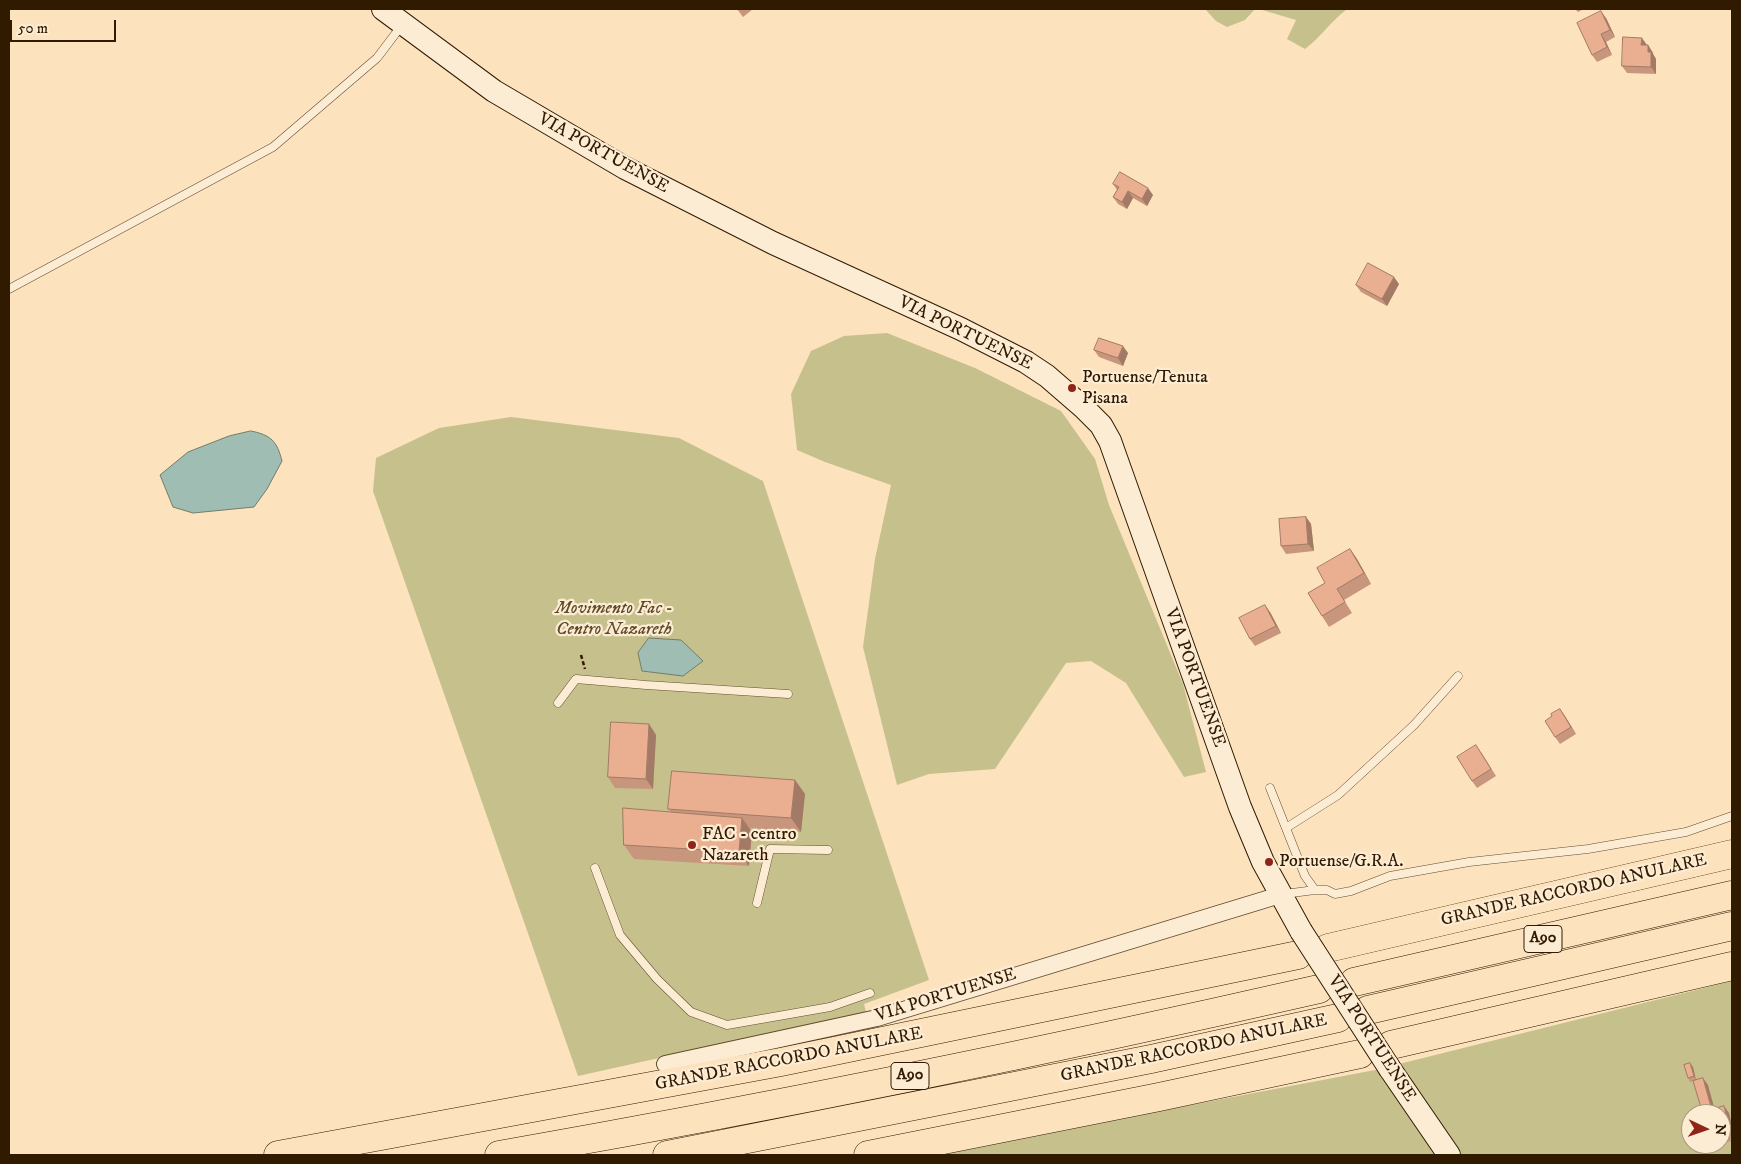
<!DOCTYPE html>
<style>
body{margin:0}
#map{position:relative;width:1741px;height:1164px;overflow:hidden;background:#fce2bd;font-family:"IM FELL DW Pica",serif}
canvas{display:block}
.frame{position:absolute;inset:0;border:10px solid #301a00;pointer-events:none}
.north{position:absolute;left:1681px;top:1104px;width:50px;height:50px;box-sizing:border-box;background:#fdecd4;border:1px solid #ab987f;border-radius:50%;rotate:93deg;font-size:14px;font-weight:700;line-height:20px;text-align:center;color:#301a00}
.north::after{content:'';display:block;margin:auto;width:18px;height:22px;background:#8f2418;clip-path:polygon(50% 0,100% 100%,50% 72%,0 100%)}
.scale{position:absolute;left:10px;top:20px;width:106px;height:22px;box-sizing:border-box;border:2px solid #301a00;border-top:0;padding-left:6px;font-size:15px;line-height:18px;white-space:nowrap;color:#301a00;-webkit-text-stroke:4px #fdecd4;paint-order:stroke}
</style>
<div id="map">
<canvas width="1741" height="1164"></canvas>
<div class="frame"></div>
<div class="north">N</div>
<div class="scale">50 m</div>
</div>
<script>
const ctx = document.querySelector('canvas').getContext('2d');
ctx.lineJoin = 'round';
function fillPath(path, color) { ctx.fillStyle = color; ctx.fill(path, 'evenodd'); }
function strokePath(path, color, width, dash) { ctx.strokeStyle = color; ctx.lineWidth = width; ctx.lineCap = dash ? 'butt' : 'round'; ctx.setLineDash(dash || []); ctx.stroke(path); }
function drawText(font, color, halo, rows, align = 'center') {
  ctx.font = font + ' "IM FELL DW Pica",serif'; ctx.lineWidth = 4.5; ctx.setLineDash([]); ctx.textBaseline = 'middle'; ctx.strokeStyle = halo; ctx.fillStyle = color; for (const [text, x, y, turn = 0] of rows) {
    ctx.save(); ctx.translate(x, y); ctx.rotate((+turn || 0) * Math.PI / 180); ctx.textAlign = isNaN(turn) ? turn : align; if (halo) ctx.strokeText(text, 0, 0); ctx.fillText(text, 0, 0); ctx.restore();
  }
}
fillPath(new Path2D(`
 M1205,9H1255L1245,20L1227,27L1216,21Z
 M1259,9H1347C1331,21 1321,37 1305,49L1287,39L1296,20Z
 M887,333L975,368L1061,411L1095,459L1109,505L1183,684L1206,772L1184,777L1126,683L1091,661L1066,663L995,769L929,774L897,785L863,647L875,559L891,485L825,462L797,450L791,394L811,351L844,336Z
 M511,417L679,438L763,481L929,980L864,1004L866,1012L578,1076L373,491L376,458L439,428Z
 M1732,981V1155H927L1375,1070ZM1691,1114H1721V1144H1691Z`), '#c6c18c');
const water = new Path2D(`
 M251,431C271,435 277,441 282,461L267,489L254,507L193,513L173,507L160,475L188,452L229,436Z
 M649,638L681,640L703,661L683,676L642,671L638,653Z`);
fillPath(water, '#9fbdb2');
strokePath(water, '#737c6b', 1);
const lane = new Path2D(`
 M9,289L273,147L377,58L402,25
 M558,703L576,679L646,685L788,694
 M1270,788L1305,876L1315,890
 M1286,828L1338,795L1414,725L1458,676
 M595,868L620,935L657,979L691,1012L727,1025L830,1007L870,993
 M1284,894L1315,890H1327L1335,894L1351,891L1390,876L1469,862L1588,849L1686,832L1732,816
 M757,903L770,849L828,850`);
const street = new Path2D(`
 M665,1064L877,1018L1280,895`);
const secondary = new Path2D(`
 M383,9L494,91L625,168L773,243L961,329L1026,362L1047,376L1084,408L1101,425L1110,441L1240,807L1263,862L1301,931
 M1390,1069L1449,1155`);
const highway = new Path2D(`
 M1328,948L1732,854
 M1354,982L1732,895
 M1368,1010L1732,926
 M1391,1045L1732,966
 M278,1155L781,1062L1298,955
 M499,1155C774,1107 1047,1051 1319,989
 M667,1155L1151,1059L1338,1018
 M868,1155L1159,1097L1360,1054`);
strokePath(lane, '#634c2f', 9);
strokePath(street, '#634c2f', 18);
strokePath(secondary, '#301a00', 24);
strokePath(highway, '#301a00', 29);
strokePath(new Path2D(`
 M581,655L585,669`), '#301a00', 2.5, [4, 2.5]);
strokePath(lane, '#fdecd4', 8);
strokePath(street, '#fdecd4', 16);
strokePath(secondary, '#fdecd4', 22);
strokePath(highway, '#fce2bd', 28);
const secondaryBridge = new Path2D(`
 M1301,931L1390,1069`);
strokePath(secondaryBridge, '#301a00', 24, []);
strokePath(secondaryBridge, '#fdecd4', 22);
fillPath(new Path2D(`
 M737,9H753L743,17Z
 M1575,9H1584L1578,12Z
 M1606,18L1615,37L1606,42L1612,55L1597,62L1592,55Z
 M1647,45H1648L1653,53V54L1656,59V74L1627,73L1622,66Z
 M1113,184L1153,195L1147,206L1133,198L1127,209L1118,204L1113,197L1117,190Z
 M1399,284L1387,306L1361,292L1356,285Z
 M1094,350L1128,353L1123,366L1099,357Z
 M1306,517L1311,524L1314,551L1286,554L1281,546Z
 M1350,549L1357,559L1371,584L1344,600L1352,613L1329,627L1322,616L1325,583Z
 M1270,612L1281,633L1255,646L1250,639Z
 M1560,709L1576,734L1560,744L1555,737L1552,716Z
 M649,724L656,735L653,789L615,788L608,777Z
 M1481,752L1496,776L1477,788L1472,781Z
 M795,780L805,794L801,832L750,828L752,832L749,866L634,859L624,845L671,812L668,809Z
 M1693,1067L1696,1080L1690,1082L1688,1078Z
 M1729,1113L1732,1126V1141L1727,1142L1722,1135Z`), '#c8967c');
fillPath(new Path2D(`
 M1601,11L1606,18L1615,37L1610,30Z
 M1601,34L1606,42L1612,55L1607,47Z
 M1642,38L1647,45L1646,52L1641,45Z
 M1648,45L1653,53V54L1656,59V74L1651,67L1648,52Z
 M1148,188L1153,195L1147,206L1142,199Z
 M1128,191L1133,198L1127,209L1122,202Z
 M1394,277L1399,284L1387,306L1382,299Z
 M1123,346L1128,353L1123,366L1118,358Z
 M1306,517L1311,524L1314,551L1308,544Z
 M1350,549L1357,559L1371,584L1364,573Z
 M1265,605L1270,612L1281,633L1276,626Z
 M1560,709L1565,716L1576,734L1571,727Z
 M649,724L656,735L653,789L646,779Z
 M795,780L805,794L801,832L791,818Z
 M742,818L752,832L749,866L739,852Z
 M1690,1063L1693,1067L1696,1080L1694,1076Z
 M1703,1078L1708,1085L1716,1114H1713Z
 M1724,1106L1729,1113L1732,1126V1135L1731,1133Z`), '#a37a65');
const building = new Path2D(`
 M1601,11L1610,30L1601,34L1607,47L1592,55L1577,23Z
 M1623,37L1642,38L1641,45H1648V52H1651V67L1622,66Z
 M1120,172L1148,188L1142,199L1128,191L1122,202L1113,197L1119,187L1113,184Z
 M1368,263L1394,277L1382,299L1356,285Z
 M1099,338L1123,346L1118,358L1094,350Z
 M1306,517L1308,544L1281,546L1279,519Z
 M1350,549L1364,573L1337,589L1345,602L1322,616L1308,593L1325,583L1317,568Z
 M1265,605L1276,626L1250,639L1239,618Z
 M1560,709L1571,727L1555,737L1545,721L1552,716L1551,714Z
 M611,722L649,724L646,779L608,777Z
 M1476,745L1491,769L1472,781L1457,757Z
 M672,771L795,780L791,818L668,809Z
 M623,808L742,818L739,852L624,845Z
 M1690,1063L1694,1076L1688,1078L1684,1065Z
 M1703,1078L1713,1114H1703L1693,1081Z
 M1724,1106L1731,1133L1722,1135L1721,1131V1114H1717L1715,1109Z`);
fillPath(building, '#e9af90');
strokePath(building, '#a37a65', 1);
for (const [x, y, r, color] of [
 [1072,388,5,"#8f2418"],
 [692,845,5,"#8f2418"],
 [1269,862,5,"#8f2418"]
]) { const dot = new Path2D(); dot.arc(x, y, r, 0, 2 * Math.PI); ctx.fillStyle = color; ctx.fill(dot); strokePath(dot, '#fdecd4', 2); }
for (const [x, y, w] of [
 [1543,939,38],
 [910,1076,38]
]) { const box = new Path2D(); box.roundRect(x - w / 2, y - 13.5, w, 27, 4); ctx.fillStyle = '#fdecd4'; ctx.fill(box); strokePath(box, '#301a00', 1); }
drawText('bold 16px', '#301a00', null, [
 ["A90",1543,939],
 ["A90",910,1076]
]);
drawText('18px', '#301a00', '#fdecd4', [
 ["VIA PORTUENSE",603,154,29],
 ["VIA PORTUENSE",965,334,26],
 ["VIA PORTUENSE",1194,678,70],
 ["GRANDE RACCORDO ANULARE",1574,891,-13],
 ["VIA PORTUENSE",946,996,-17],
 ["VIA PORTUENSE",1371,1039,57],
 ["GRANDE RACCORDO ANULARE",1194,1049,-12],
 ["GRANDE RACCORDO ANULARE",789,1060,-11]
]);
drawText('18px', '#301a00', '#fdecd4', [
 ["Portuense/Tenuta",1082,378],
 ["Pisana",1082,399],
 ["FAC - centro",702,835],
 ["Nazareth",702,856],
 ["Portuense/G.R.A.",1279,862]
], 'left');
drawText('italic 18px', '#5d4c2a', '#fdecd4', [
 ["Movimento Fac -",614,609],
 ["Centro Nazareth",614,630]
]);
</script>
